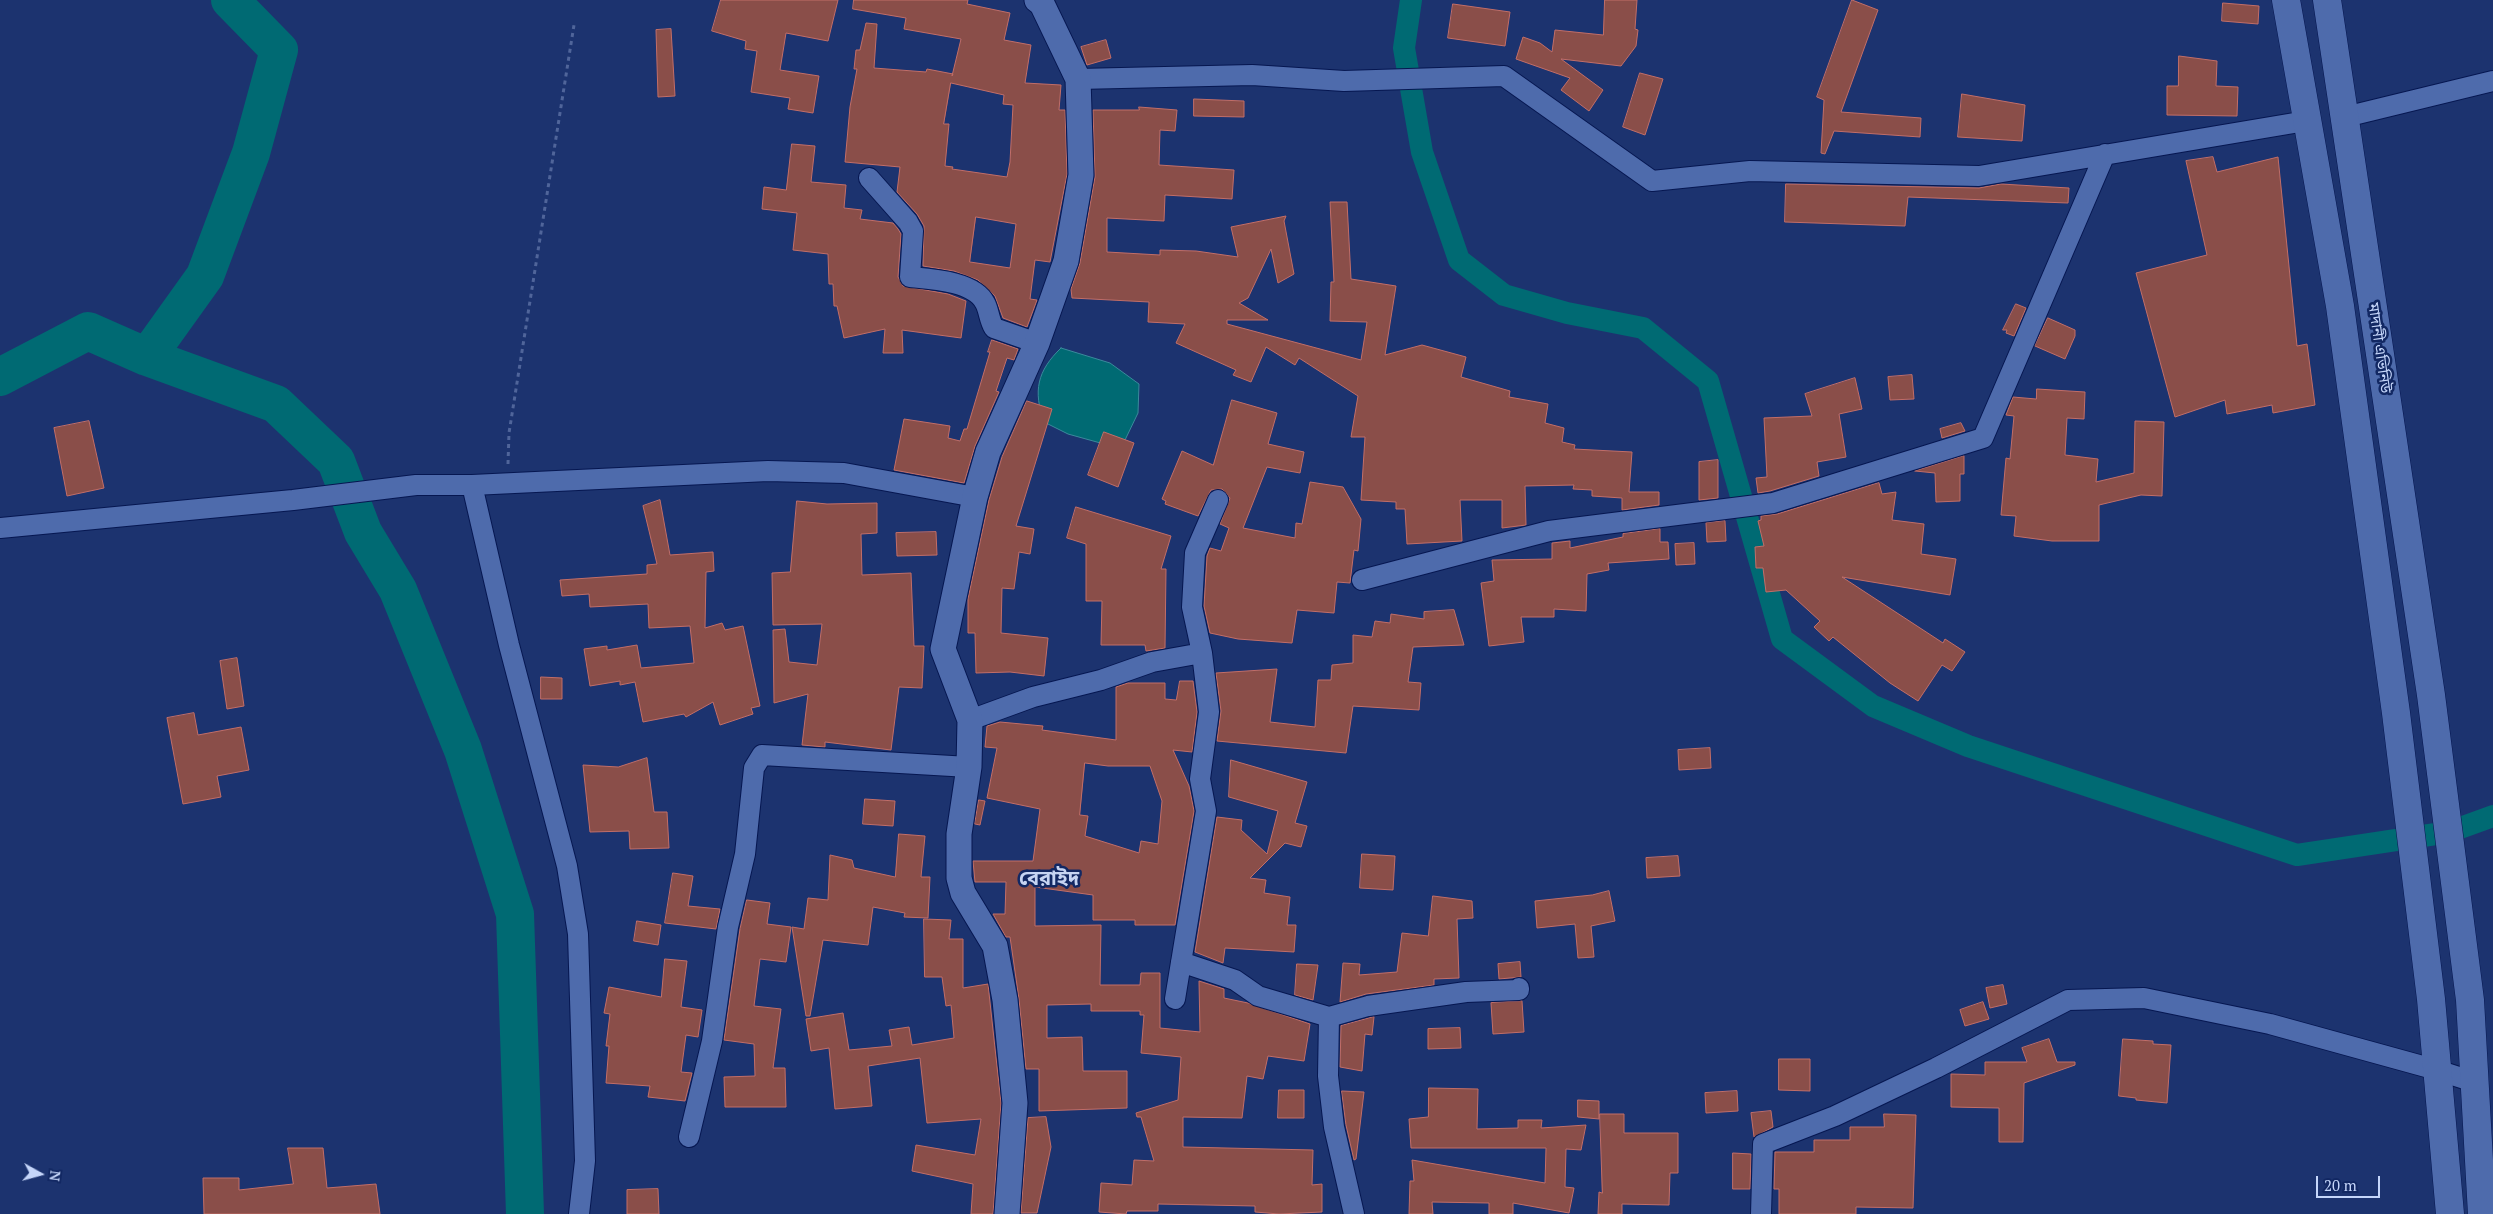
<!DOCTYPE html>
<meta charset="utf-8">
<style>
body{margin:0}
#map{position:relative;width:2493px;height:1214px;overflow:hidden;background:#1c336f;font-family:"PT Serif",serif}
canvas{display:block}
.north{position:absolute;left:15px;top:1149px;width:50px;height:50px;-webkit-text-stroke:4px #122863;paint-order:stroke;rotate:97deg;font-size:14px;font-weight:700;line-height:20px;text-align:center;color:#c5d6fa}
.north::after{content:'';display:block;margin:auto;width:18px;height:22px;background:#c5d6fa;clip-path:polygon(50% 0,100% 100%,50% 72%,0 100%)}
.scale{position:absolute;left:2316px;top:1176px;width:64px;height:22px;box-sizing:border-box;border:2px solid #c5d6fa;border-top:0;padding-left:6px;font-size:15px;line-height:18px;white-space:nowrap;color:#c5d6fa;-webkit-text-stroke:4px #122863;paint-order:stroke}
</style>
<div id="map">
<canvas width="2493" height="1214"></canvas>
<div class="north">N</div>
<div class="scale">20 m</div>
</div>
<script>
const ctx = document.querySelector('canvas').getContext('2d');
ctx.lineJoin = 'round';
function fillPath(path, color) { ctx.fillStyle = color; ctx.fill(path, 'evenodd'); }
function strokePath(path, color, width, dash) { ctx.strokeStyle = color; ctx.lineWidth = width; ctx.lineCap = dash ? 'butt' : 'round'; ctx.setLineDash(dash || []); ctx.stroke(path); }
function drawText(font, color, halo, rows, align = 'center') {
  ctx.font = font + ' "PT Serif","Noto Sans Bengali",serif'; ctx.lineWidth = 5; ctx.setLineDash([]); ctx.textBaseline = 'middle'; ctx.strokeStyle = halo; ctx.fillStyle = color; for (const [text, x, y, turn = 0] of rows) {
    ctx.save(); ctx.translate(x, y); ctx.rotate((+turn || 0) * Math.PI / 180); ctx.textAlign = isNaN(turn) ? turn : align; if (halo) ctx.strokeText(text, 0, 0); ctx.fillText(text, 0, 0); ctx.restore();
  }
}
const water = new Path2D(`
 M1061,348L1110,363L1139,384L1138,413L1125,440L1104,444L1068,434L1044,422C1033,391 1037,371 1061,348Z`);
fillPath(water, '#006a73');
strokePath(water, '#3b8a9c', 1);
strokePath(new Path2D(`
 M1411,0L1404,48L1422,152L1459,260L1504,295L1567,313L1643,328L1708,381L1782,639L1873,706L1968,746L2297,855L2449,832L2493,816`), '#006a73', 22);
strokePath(new Path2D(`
 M147,357L205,276L251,153L279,50L230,0
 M0,377L88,331L147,357L276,404L336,461L363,532L398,590L463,750L515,914L525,1214`), '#006a73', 38);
const building = new Path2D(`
 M721,0H838L828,41L786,33L780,70L819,76L813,113L788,109L790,98L751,92L757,51L745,49L746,41L712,31Z
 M854,0H968L967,4L1010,13L1004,40L1031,45L1025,83L1061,85L1059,110H1065L1067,174L1050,262L1035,260L1030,299L1037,300L1027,327L1003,318L995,296L978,280L954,271L923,266L924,226L917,214L897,192L900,167L845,162L850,107L857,69H854L856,50H860L866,23L877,24L874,68L926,72L927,69L953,74L952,76L961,39L904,29L906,18L853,9ZM951,83L1004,95L1003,104L1013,105L1010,162L1007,177L952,169L953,167L945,166L949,124H944ZM976,217L1016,224L1010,268L970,262Z
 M1605,0H1637L1635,29L1638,30L1636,46L1621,66L1561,59L1603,90L1589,111L1561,90L1570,78L1516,59L1523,37L1540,43L1552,52L1555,30L1603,35Z
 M1852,0L1878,10L1841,112L1921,118L1920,137L1834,131L1825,154L1821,153L1824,100L1817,97Z
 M2223,3L2259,6L2258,24L2222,21Z
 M1453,4L1510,12L1505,46L1448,38Z
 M671,29L675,96L658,97L656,30Z
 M1106,40L1111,58L1087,65L1081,47Z
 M2179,56L2217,61L2216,86L2238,87L2237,116L2167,115V86H2178Z
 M1640,73L1663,79L1645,135L1623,127Z
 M1962,94L2025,105L2022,141L1958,137Z
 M1194,99L1244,101V117L1194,116Z
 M1139,107L1177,110L1175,131L1160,130L1159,165L1234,170L1232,199L1165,195L1164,221L1107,218V252L1160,255V250L1196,251L1238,257L1231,227L1286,216L1284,221L1294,274L1278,283L1271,249L1248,298L1239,303L1268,320H1227V324L1361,360L1367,322L1330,321L1331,282H1334L1330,202H1347L1351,279L1396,286L1385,355L1422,345L1466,357L1461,377L1510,391L1509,397L1548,404L1545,423L1564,428L1562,442L1575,445L1574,449L1632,452L1629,492H1659V505L1622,510V498L1592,496V490L1573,489L1574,485L1525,486L1526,525L1502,528V500H1460L1462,541L1407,544L1405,509H1396V502L1361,500L1365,437H1351L1358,396L1299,358L1295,365L1266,347L1251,382L1233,375L1236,370L1176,343L1185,324L1148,322L1149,302L1072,298L1071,289L1080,263L1095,177L1093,110H1139Z
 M792,144L815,146L811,182L846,185L844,208L862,210L860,219L893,223L898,229L901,234L898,277L903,286L948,294L966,301L961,338L902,330L903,353H883L885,329L844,338L837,306H834L833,284H829L828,254L793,250L797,213L762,209L764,187L786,190Z
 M2213,157L2217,172L2278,157L2297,346L2307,344L2315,405L2273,413L2272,405L2227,414L2225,400L2175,417L2136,273L2207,255L2186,161Z
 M1786,184L1979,188L2001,184L2069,188L2068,203L1908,197L1905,226L1785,222Z
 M2016,304L2026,308L2014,336L2006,333L2007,330H2003Z
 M2048,318L2075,330V336L2065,359L2035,346Z
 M992,340L1018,349L1014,360L1007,358L996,391L999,392L975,446L964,483L894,470L904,419L950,426L948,438L960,441L964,429H967L990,352H988Z
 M1912,375L1914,399L1890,400L1888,377Z
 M1855,378L1862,409L1839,414L1846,457L1817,462L1819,476L1770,491L1758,493L1756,478L1767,477L1764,418L1812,416L1805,394Z
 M2037,389L2085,392L2084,419L2067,418L2065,455L2098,459L2096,482L2134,473L2135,421L2164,422L2162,496L2141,495L2099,505V541H2052L2014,536L2016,516L2001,515L2006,458L2010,459L2014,416L2006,415L2013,397L2036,399Z
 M1232,400L1277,413L1268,444L1304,452L1300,473L1267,467L1243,528L1295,538L1296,523L1302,524L1310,482L1343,487L1361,519L1358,551L1354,550L1350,583L1337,582L1334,613L1297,610L1292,643L1238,639L1210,633L1204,606L1207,556L1210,548L1221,551L1229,528L1220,524L1230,498L1222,489L1211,490L1198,516L1165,504L1166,501L1162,499L1182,451L1213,465Z
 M1027,401L1052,409L1016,526L1034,529L1030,554L1019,552L1014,589L1002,588L1001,633L1048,638L1044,676L1010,672L976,673L975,633H968V599L989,500L1002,457Z
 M89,421L104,488L67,496L54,428Z
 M1961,423L1965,431L1942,438L1940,429Z
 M1104,432L1134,443L1118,487L1088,475Z
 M1964,456V474H1960V501L1936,502L1935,473L1915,471Z
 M1718,460V498L1699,500V462Z
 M1879,483L1882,494L1896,492L1892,520L1924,524L1921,554L1956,559L1950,595L1842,577L1943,643L1945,639L1965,652L1952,671L1942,665L1918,701L1890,683L1833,637L1829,641L1814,627L1820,621L1786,590L1766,592L1763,568H1756L1755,547L1764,546L1758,521L1761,520V516L1777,514Z
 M660,500L670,555L713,552L714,571L706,572L705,628L722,623L725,630L743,626L760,706L751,708L753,714L720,725L713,702L686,717L684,714L643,722L635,682L620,685V681L590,686L584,649L607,646V650L637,645L641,668L694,663L690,626L649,628L648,604L590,607L589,594L562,596L560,580L647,574V565L657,564L643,506Z
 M797,501L827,504L877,503V533L861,534L862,575L911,573L914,646H924L922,688L899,687L891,750L825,742V747L802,745L808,694L774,703L773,630L785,629L789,662L817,665L822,624L773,625L772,573L790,572Z
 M1076,507L1171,536L1161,569H1166L1165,648L1146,651L1145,645H1101L1102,601H1086V544L1067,538Z
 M1725,521L1726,541L1707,542L1706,523Z
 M1660,529V542H1668L1669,559L1608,563L1609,570L1587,574L1586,611L1554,609V617H1521L1524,642L1489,646L1481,583L1494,581L1492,560L1552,559V543L1570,541V548L1623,537V534Z
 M936,532L937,555L897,556L896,533Z
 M1694,543L1695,564L1676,565L1675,544Z
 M1454,610L1464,645L1413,647L1408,682L1421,683L1419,710L1353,706L1346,753L1217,741L1221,711L1216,673L1277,669L1270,722L1315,727L1318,680H1331L1332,665L1353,663V635L1372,637L1375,621L1390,623L1391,614L1424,619V612Z
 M237,658L244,706L227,709L220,661Z
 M541,677L562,678V699H541Z
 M1180,681H1193L1197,712L1192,752L1173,750L1189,786L1194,811L1175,925H1135V920H1093V895L1035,887V926L1101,925L1100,985H1140L1141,973H1160V1028L1200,1032L1199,981L1224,989V998L1248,1003L1310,1024L1304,1061L1268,1056L1263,1079L1247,1076L1242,1118L1183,1117V1147L1313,1150L1312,1185L1322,1184V1212L1279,1214L1255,1212V1206L1158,1204V1211H1127L1126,1214L1099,1212L1101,1183L1132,1185L1134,1160L1154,1161L1141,1117H1137L1136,1113L1178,1100L1181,1057L1141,1053L1144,1015H1140V1011H1091V1004L1047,1005V1038L1082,1037L1083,1071H1127V1108L1039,1111V1069H1026L1019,999L1010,937H1006L993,914H1005L1006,882H975L973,861H1033L1040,809L987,798L997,748L985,747L987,726L1000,722L1043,726L1042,730L1116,740V687L1128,683H1165V699L1176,700ZM1085,763L1108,766H1150L1162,801L1158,844L1141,841L1139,853L1085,836L1088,816L1080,815Z
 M194,713L198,735L241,727L249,770L217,776L221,797L183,804L167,718Z
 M1710,748L1711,768L1679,770L1678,750Z
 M647,758L654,812H667L669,848L630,849L629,831L590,832L583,765L618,767Z
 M1231,760L1307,782L1295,823L1307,826L1301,847L1285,843L1250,878L1266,880L1264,893L1290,897L1287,925H1296L1294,952L1225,948L1223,963L1195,952L1217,817L1242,820L1241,830L1267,854L1278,811L1229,797Z
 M865,799L895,801L893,826L863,824Z
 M979,800L985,801L980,825L975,824Z
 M899,834L925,836L921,877H930L928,918L904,917L905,913L873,907L868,945L823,940L810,1016H806L792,927L804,929L808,898L828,900L830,855L852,860L854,868L895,877Z
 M1362,854L1395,856L1393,890L1360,888Z
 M1678,856L1680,876L1647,878L1646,858Z
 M673,873L693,876L688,906L720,909L716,929L665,923Z
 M1609,891L1615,921L1591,926L1594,957L1578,958L1575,924L1537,928L1535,901L1592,895Z
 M1433,896L1472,901L1473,918L1457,919L1459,978L1434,979V985L1366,994L1340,1002L1343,963L1360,964L1359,975L1397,972L1402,933L1428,936Z
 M747,900L770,903L767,924L791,927L786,962L760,959L754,1006L781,1009L773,1068H785L786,1107H725L724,1077L755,1076L754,1044L724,1040L740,929Z
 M924,919L951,920L949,939H963V988L988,984L1001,1103L993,1214H971L973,1184L912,1171L916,1145L975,1155L981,1119L927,1123L920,1058L868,1066L872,1106L835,1109L829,1048L811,1051L806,1019L843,1013L849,1050L892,1046L889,1030L909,1027L912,1045L954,1038L951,1005L946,1006L942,977H925Z
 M637,921L661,925L658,945L634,941Z
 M665,959L687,961L681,1007L702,1010L698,1037L686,1035L681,1072L692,1073L685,1101L648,1097L650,1086L606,1083L609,1046H606L610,1014L604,1013L609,987L661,997Z
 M1520,962L1521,977L1499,979L1498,964Z
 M1297,964L1318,965L1313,1000L1295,995Z
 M2003,985L2007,1004L1990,1008L1986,988Z
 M1522,1001L1524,1032L1493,1034L1491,1003Z
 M1983,1002L1989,1019L1965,1026L1960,1010Z
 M1374,1017L1372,1035L1365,1034L1362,1071L1340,1067L1341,1026Z
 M1460,1028L1461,1048L1428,1049V1029Z
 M2049,1039L2057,1062H2075V1065L2024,1083L2023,1142H1999V1108L1951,1107V1074L1985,1075V1062H2027L2022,1048Z
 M2123,1039L2153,1041V1044L2171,1045L2167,1103L2136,1100V1098L2119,1096Z
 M1779,1059H1810V1091L1779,1090Z
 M1429,1088L1478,1089L1477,1129L1518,1128V1120H1542L1541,1128L1586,1125L1581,1150L1566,1149L1565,1187L1574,1188L1569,1213L1513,1203V1214H1489V1203L1432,1202L1433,1214H1409L1410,1181H1414L1412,1160L1545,1183L1546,1148H1411L1409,1119L1428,1117Z
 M1279,1090H1304V1118H1278Z
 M1342,1091L1364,1092L1356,1159L1354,1160L1346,1125Z
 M1737,1091L1738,1111L1706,1113L1705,1093Z
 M1578,1100L1599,1101V1119L1578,1117Z
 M1771,1111L1773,1127L1754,1137L1751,1113Z
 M1600,1114H1624V1133H1678V1173H1670L1669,1205L1622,1204V1214H1598L1599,1192L1602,1193Z
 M1884,1114L1916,1115L1913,1208L1856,1207V1214H1779V1189H1774L1775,1152H1814V1140H1850V1127H1884Z
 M1046,1117L1051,1147L1037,1213H1021L1028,1118Z
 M288,1148H323L327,1188L376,1184L380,1214H204L203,1178H239V1190L293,1184Z
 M1733,1153L1751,1154L1750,1189H1733Z
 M658,1189L659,1214H627V1190Z`);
fillPath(building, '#8a4e49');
strokePath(building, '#c26e68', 1);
const minor = new Path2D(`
 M1078,79L1252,75L1344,81L1504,76L1652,181L1750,171L1979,176L2306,121
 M2345,117L2493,81
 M869,178L908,222L913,231L910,277C931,279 974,281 985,303C989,310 989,320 994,328L1037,343
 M472,485L509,645L567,866L578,934L585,1161L579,1214
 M0,528L293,500L416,485H472L768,471L844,473L975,497
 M1362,580L1549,531L1773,503L1983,438L2105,154
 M970,720L1033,697L1101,680L1152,662L1202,653
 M1181,962L1235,980L1258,996L1329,1017L1368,1006L1466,992L1519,990V988
 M1175,999L1206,811L1200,779L1209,712L1202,653L1192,607L1195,553L1218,500
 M1329,1017L1328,1076L1334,1127L1354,1214
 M689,1137L712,1041L728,927L745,854L754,768L762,755L969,767
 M1761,1214L1763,1144L1835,1116L1936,1068L2068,1000L2144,998L2270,1024L2437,1070L2474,1082`);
const tertiary = new Path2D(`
 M1007,1214L1015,1103L1005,1000L995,946L963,893L959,878V834L969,767L970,720L943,649L975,497L988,452L1037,343L1066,261L1081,175L1078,79L1042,4L1037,0`);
const secondary = new Path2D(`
 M2286,0L2340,306L2396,713L2431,999L2450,1214
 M2327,0L2431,695L2470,1000L2482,1214`);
strokePath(minor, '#061751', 22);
strokePath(tertiary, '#061751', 27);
strokePath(secondary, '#061751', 29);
strokePath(new Path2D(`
 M508,464L509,433L574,25`), '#50659a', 3, [4, 4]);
strokePath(minor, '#4e6bac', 20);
strokePath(tertiary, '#4e6bac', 25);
strokePath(secondary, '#4e6bac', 28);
drawText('15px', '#c5d6fa', '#122863', [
 ["মাদানী এভিনিউ",2379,348,82]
]);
drawText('bold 20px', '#c6d4f2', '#122863', [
 ["বেরাইদ",1049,879]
]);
</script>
